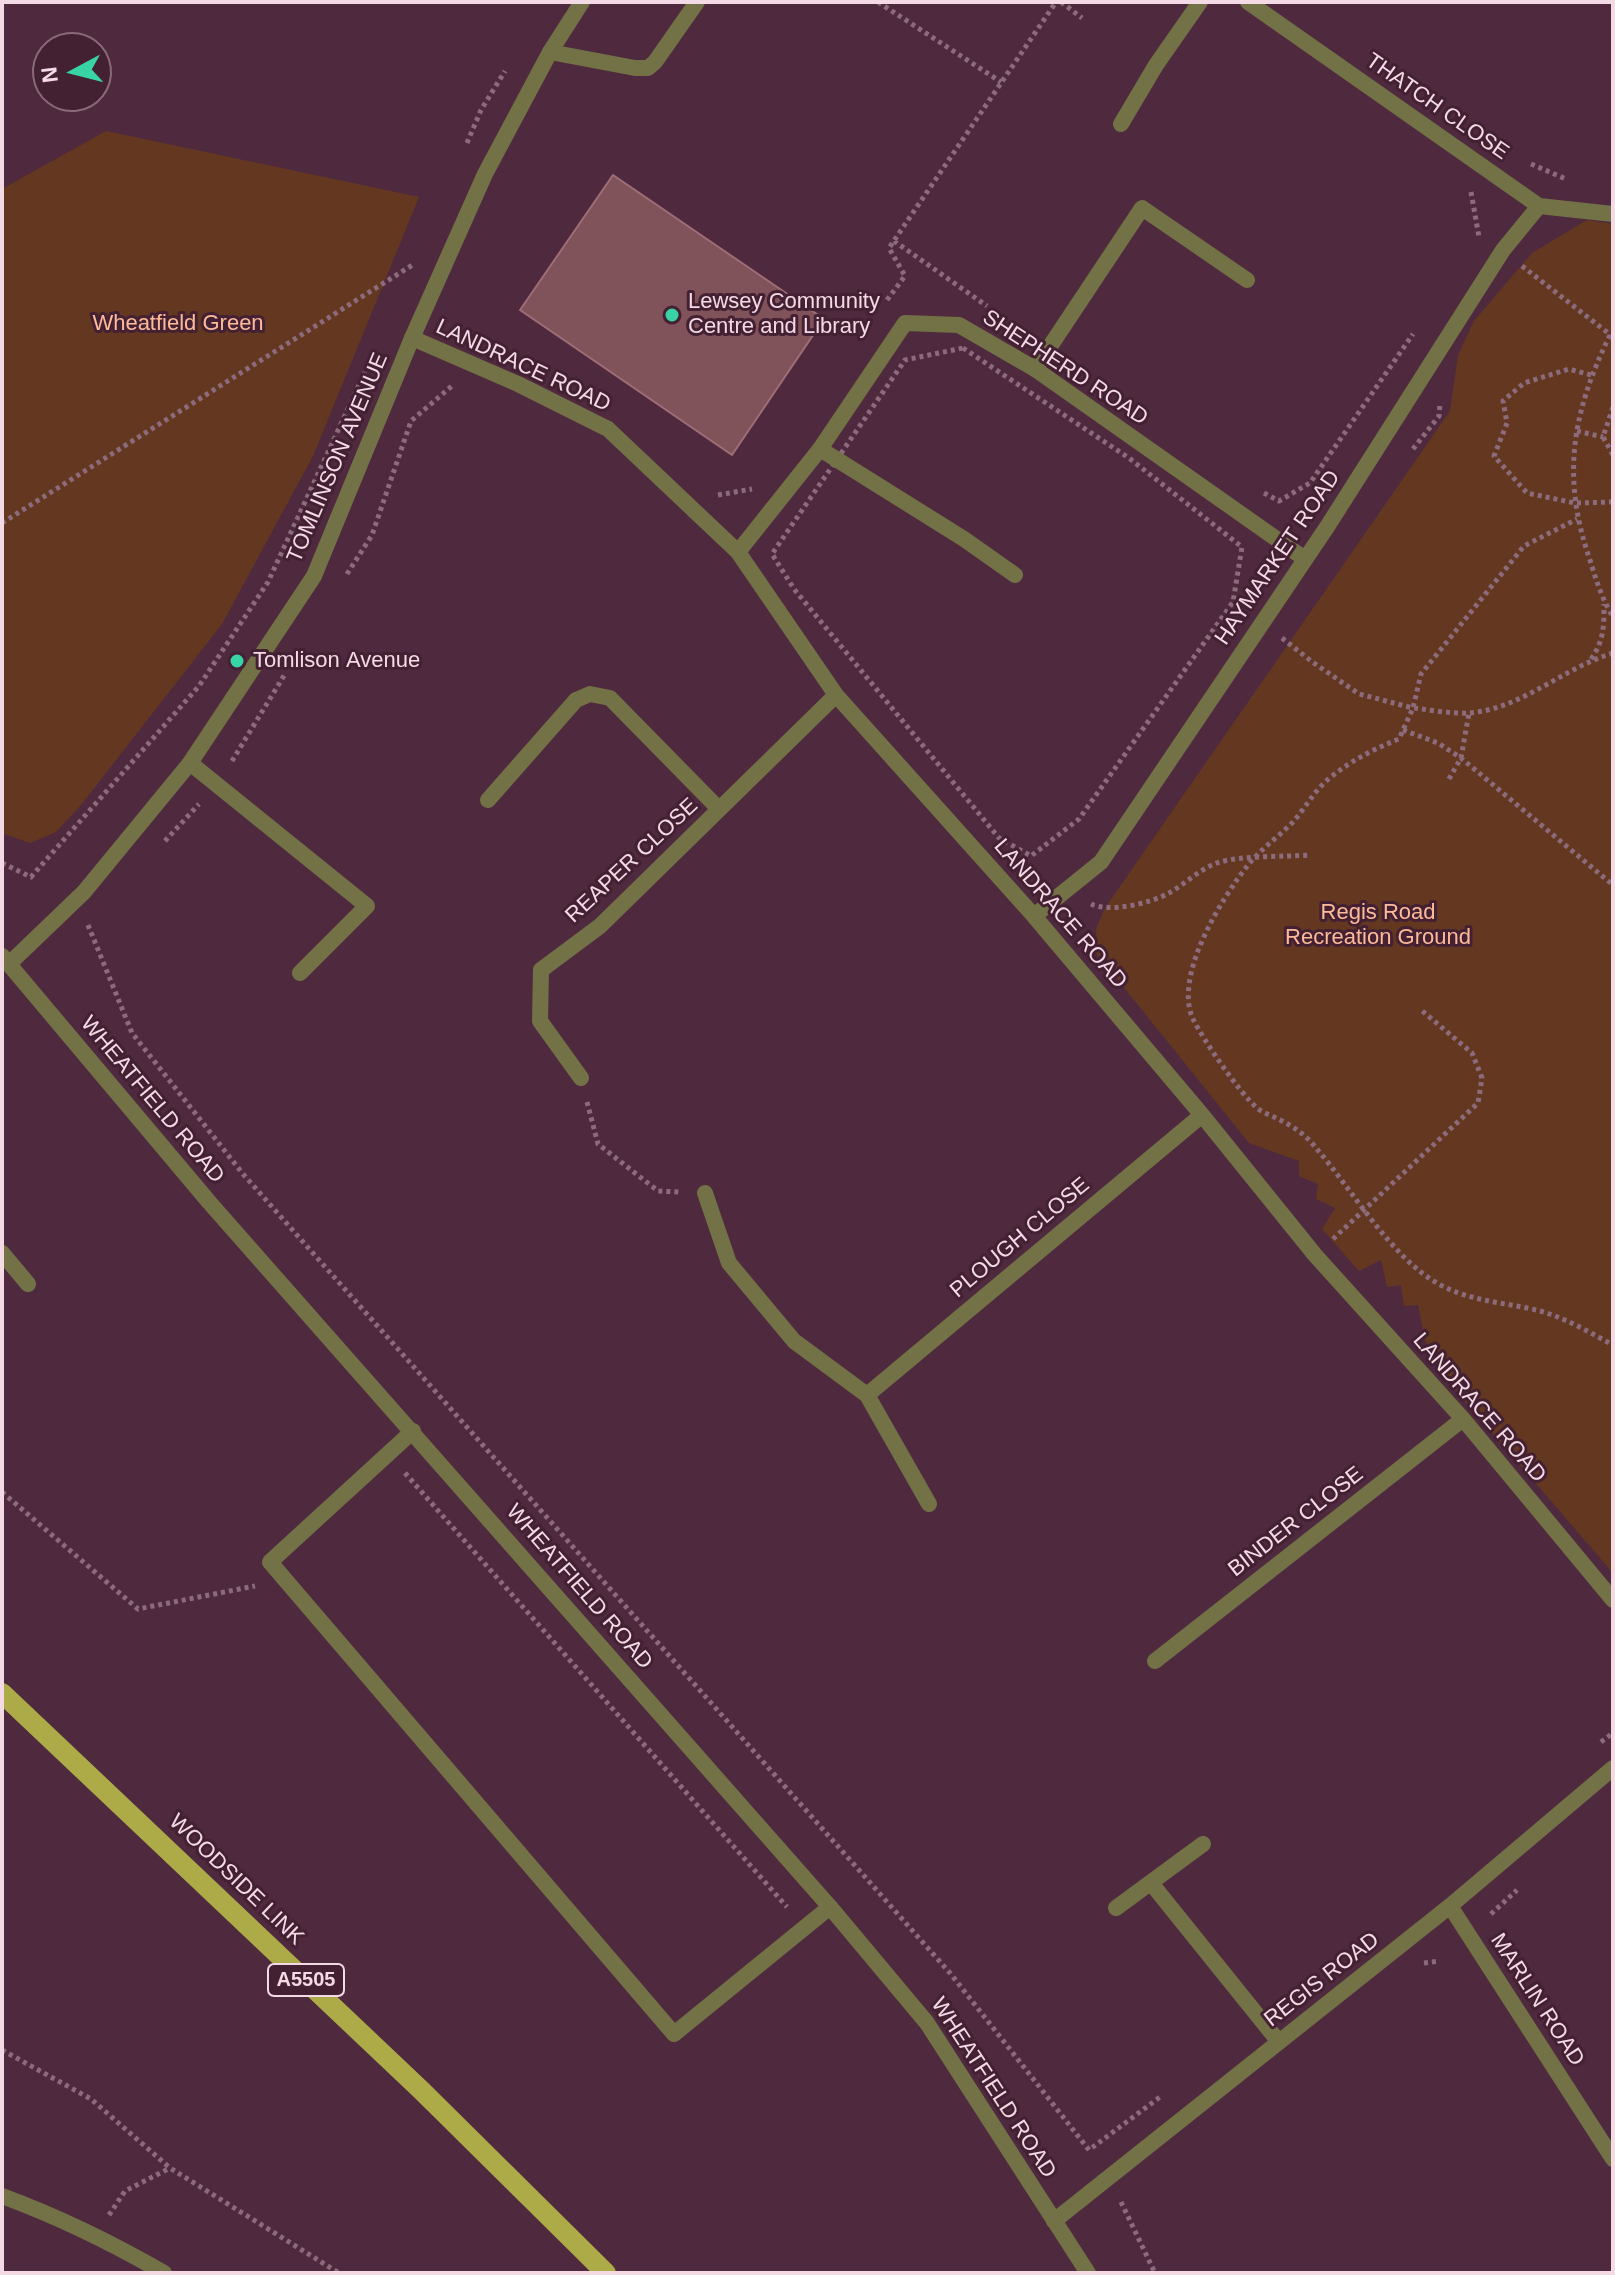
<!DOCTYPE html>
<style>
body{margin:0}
#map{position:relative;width:1615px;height:2275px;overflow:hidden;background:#4f2a3e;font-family:Helvetica,sans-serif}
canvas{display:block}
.frame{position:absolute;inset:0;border:4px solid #f3dae5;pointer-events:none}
.north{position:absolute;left:32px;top:32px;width:80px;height:80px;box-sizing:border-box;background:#442033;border:2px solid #8a6a7a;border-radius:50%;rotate:263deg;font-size:22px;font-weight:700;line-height:32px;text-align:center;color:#f3dae5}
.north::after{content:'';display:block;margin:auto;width:28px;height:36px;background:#38d4a6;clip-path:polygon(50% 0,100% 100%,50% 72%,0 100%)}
</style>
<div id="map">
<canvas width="1615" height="2275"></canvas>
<div class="frame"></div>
<div class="north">N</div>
</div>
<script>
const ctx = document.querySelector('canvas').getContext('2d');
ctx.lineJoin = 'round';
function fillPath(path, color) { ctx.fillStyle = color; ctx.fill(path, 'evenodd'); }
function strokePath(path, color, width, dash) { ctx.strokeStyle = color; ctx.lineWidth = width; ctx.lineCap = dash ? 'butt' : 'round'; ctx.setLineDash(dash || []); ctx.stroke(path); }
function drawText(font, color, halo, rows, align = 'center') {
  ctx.font = font + ' Helvetica,sans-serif'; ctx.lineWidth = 6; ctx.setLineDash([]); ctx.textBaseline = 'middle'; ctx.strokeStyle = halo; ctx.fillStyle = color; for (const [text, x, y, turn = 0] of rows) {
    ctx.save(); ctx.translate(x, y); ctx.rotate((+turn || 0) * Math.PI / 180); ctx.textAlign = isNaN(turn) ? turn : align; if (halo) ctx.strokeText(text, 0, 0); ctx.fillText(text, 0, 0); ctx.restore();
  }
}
fillPath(new Path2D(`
 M106,131L419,197L313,456L222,624L81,805L56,832L30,843L2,833V189Z
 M1587,220L1613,224V1573L1439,1371L1425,1340L1418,1305L1404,1306L1401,1285L1387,1287L1381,1260L1359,1271L1322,1229L1335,1208L1316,1199L1318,1184L1299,1176V1161L1249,1143L1097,954L1096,929L1105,908L1450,411L1458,355L1474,321L1532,253Z`), '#643820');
const building = new Path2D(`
 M613,175L824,319L732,455L520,310Z`);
fillPath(building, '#80525a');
strokePath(building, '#9f6e76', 2);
strokePath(new Path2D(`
 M878,2L1001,82
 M1061,2L1082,18
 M467,143L481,110L505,71
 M1531,164L1566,179
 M1471,192L1479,237
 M894,241L987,306
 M1522,266L1612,336
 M887,300L905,276L889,248L1056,2
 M1610,335C1572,413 1561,477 1590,560C1596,580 1602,599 1613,617
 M963,348L1129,458L1242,547L1233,602L1079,819L1031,856L999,838L794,589L772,554L905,360Z
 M1591,375L1569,369L1524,383L1503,401L1507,423L1494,456L1527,493L1575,503L1613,502
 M1613,407L1603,437L1613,455
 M1577,431L1603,437
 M1413,449L1439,416L1440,404
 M1264,493L1279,501L1310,483L1413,334
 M718,495L752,489
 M2,523L414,264
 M347,574L372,535L411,421L453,385
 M1282,638L1311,661L1359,694L1413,708L1421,674L1524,546L1577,519
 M1613,653C1563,668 1523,708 1470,713C1452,714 1431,710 1413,708L1399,739C1374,749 1352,760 1331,777C1315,789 1305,809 1292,823C1277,838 1261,849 1248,865C1222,898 1173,976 1193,1019C1204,1041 1239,1092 1257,1108C1263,1113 1271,1115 1278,1119C1293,1126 1306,1135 1316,1148C1351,1188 1391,1257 1437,1283C1468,1301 1502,1302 1536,1310C1562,1316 1589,1332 1613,1345
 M1591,659C1604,641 1604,626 1604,604
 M1403,730L1438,743L1461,758L1613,885
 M232,761L285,674
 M1449,779L1461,758L1469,713
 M165,841L199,804
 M2,863L31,877L199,686L268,582L365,372
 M1091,904C1110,913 1151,903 1169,893C1185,884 1200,869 1217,863C1240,855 1285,857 1310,855
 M88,925L132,1033L243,1174L950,1973L1089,2150L1160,2097
 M587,1102L598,1144L658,1191L680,1192
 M1333,1239L1478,1103L1482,1078L1472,1053L1420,1009
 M405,1473L787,1907
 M2,1492L138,1609L255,1586
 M1601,1742L1613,1733
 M1491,1914L1517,1890
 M1424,1963L1439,1961
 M2,2050L91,2099L170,2168L339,2273
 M1121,2202L1155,2273
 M109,2215L125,2191L170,2168`), '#8c6b7c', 5, [4, 4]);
strokePath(new Path2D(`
 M550,52L635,68H648L655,62L697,2
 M1121,124L1156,65L1200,2
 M1035,369L1142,208L1247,280
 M820,449L964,539L1015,575
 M190,763L367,906L300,973
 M488,800L576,700L590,694L610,698L719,809
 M1151,1883L1279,2042
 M1116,1908L1203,1844`), '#737246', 16);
strokePath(new Path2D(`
 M1248,2L1539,206L1613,214
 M412,338L518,384L608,429L738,552L836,695L1034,916L1202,1115L1315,1255L1463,1419L1613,1600
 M738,552L820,449L905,323L959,325L1035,369L1305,559
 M1034,916L1101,862L1327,527L1503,250L1539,206
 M581,1078L540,1021L541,970L600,926L836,695
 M705,1193L729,1263L794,1341L867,1395L929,1504
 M2,1253L28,1284
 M867,1395L1202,1115
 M413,1431L270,1562L674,2034L830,1907
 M1155,1661L1463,1419
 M1450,1906L1613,2159
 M2,2196C59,2217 112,2243 164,2273
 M1054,2221L1450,1906L1613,1768`), '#737246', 16);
strokePath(new Path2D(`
 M2,956L209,1202L830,1907L927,2023L1088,2273
 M9,964L84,892L190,763L314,576L412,338L485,174L550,52L582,2`), '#737246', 16);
strokePath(new Path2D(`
 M2,1693L421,2090L606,2273`), '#adab48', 20);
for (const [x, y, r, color] of [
 [672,315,8,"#38d4a6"],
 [237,661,8,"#38d4a6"]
]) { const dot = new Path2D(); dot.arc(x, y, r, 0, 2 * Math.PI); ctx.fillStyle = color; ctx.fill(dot); strokePath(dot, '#442033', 3); }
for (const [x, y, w] of [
 [306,1980,76]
]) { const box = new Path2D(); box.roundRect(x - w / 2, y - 16, w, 32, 6); ctx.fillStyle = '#442033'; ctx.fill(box); strokePath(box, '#f3dae5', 2); }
drawText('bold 20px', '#f3dae5', null, [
 ["A5505",306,1980]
]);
drawText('22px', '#f3dae5', '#442033', [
 ["THATCH CLOSE",1437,107,35],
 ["LANDRACE ROAD",523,366,25],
 ["SHEPHERD ROAD",1065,368,33],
 ["TOMLINSON AVENUE",338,458,-67],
 ["HAYMARKET ROAD",1278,558,-56],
 ["REAPER CLOSE",632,861,-43],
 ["LANDRACE ROAD",1060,914,49],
 ["WHEATFIELD ROAD",152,1100,50],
 ["PLOUGH CLOSE",1020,1238,-40],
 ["LANDRACE ROAD",1479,1408,49],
 ["BINDER CLOSE",1296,1522,-38],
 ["WHEATFIELD ROAD",579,1587,49],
 ["WOODSIDE LINK",236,1880,44],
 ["REGIS ROAD",1322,1980,-38],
 ["MARLIN ROAD",1537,2000,57],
 ["WHEATFIELD ROAD",993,2088,57]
]);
drawText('22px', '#f3dae5', '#442033', [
 ["Lewsey Community",688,302],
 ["Centre and Library",688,327],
 ["Tomlison Avenue",253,661]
], 'left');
drawText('22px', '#fdba98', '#442033', [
 ["Wheatfield Green",178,324],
 ["Regis Road",1378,913],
 ["Recreation Ground",1378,938]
]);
</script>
